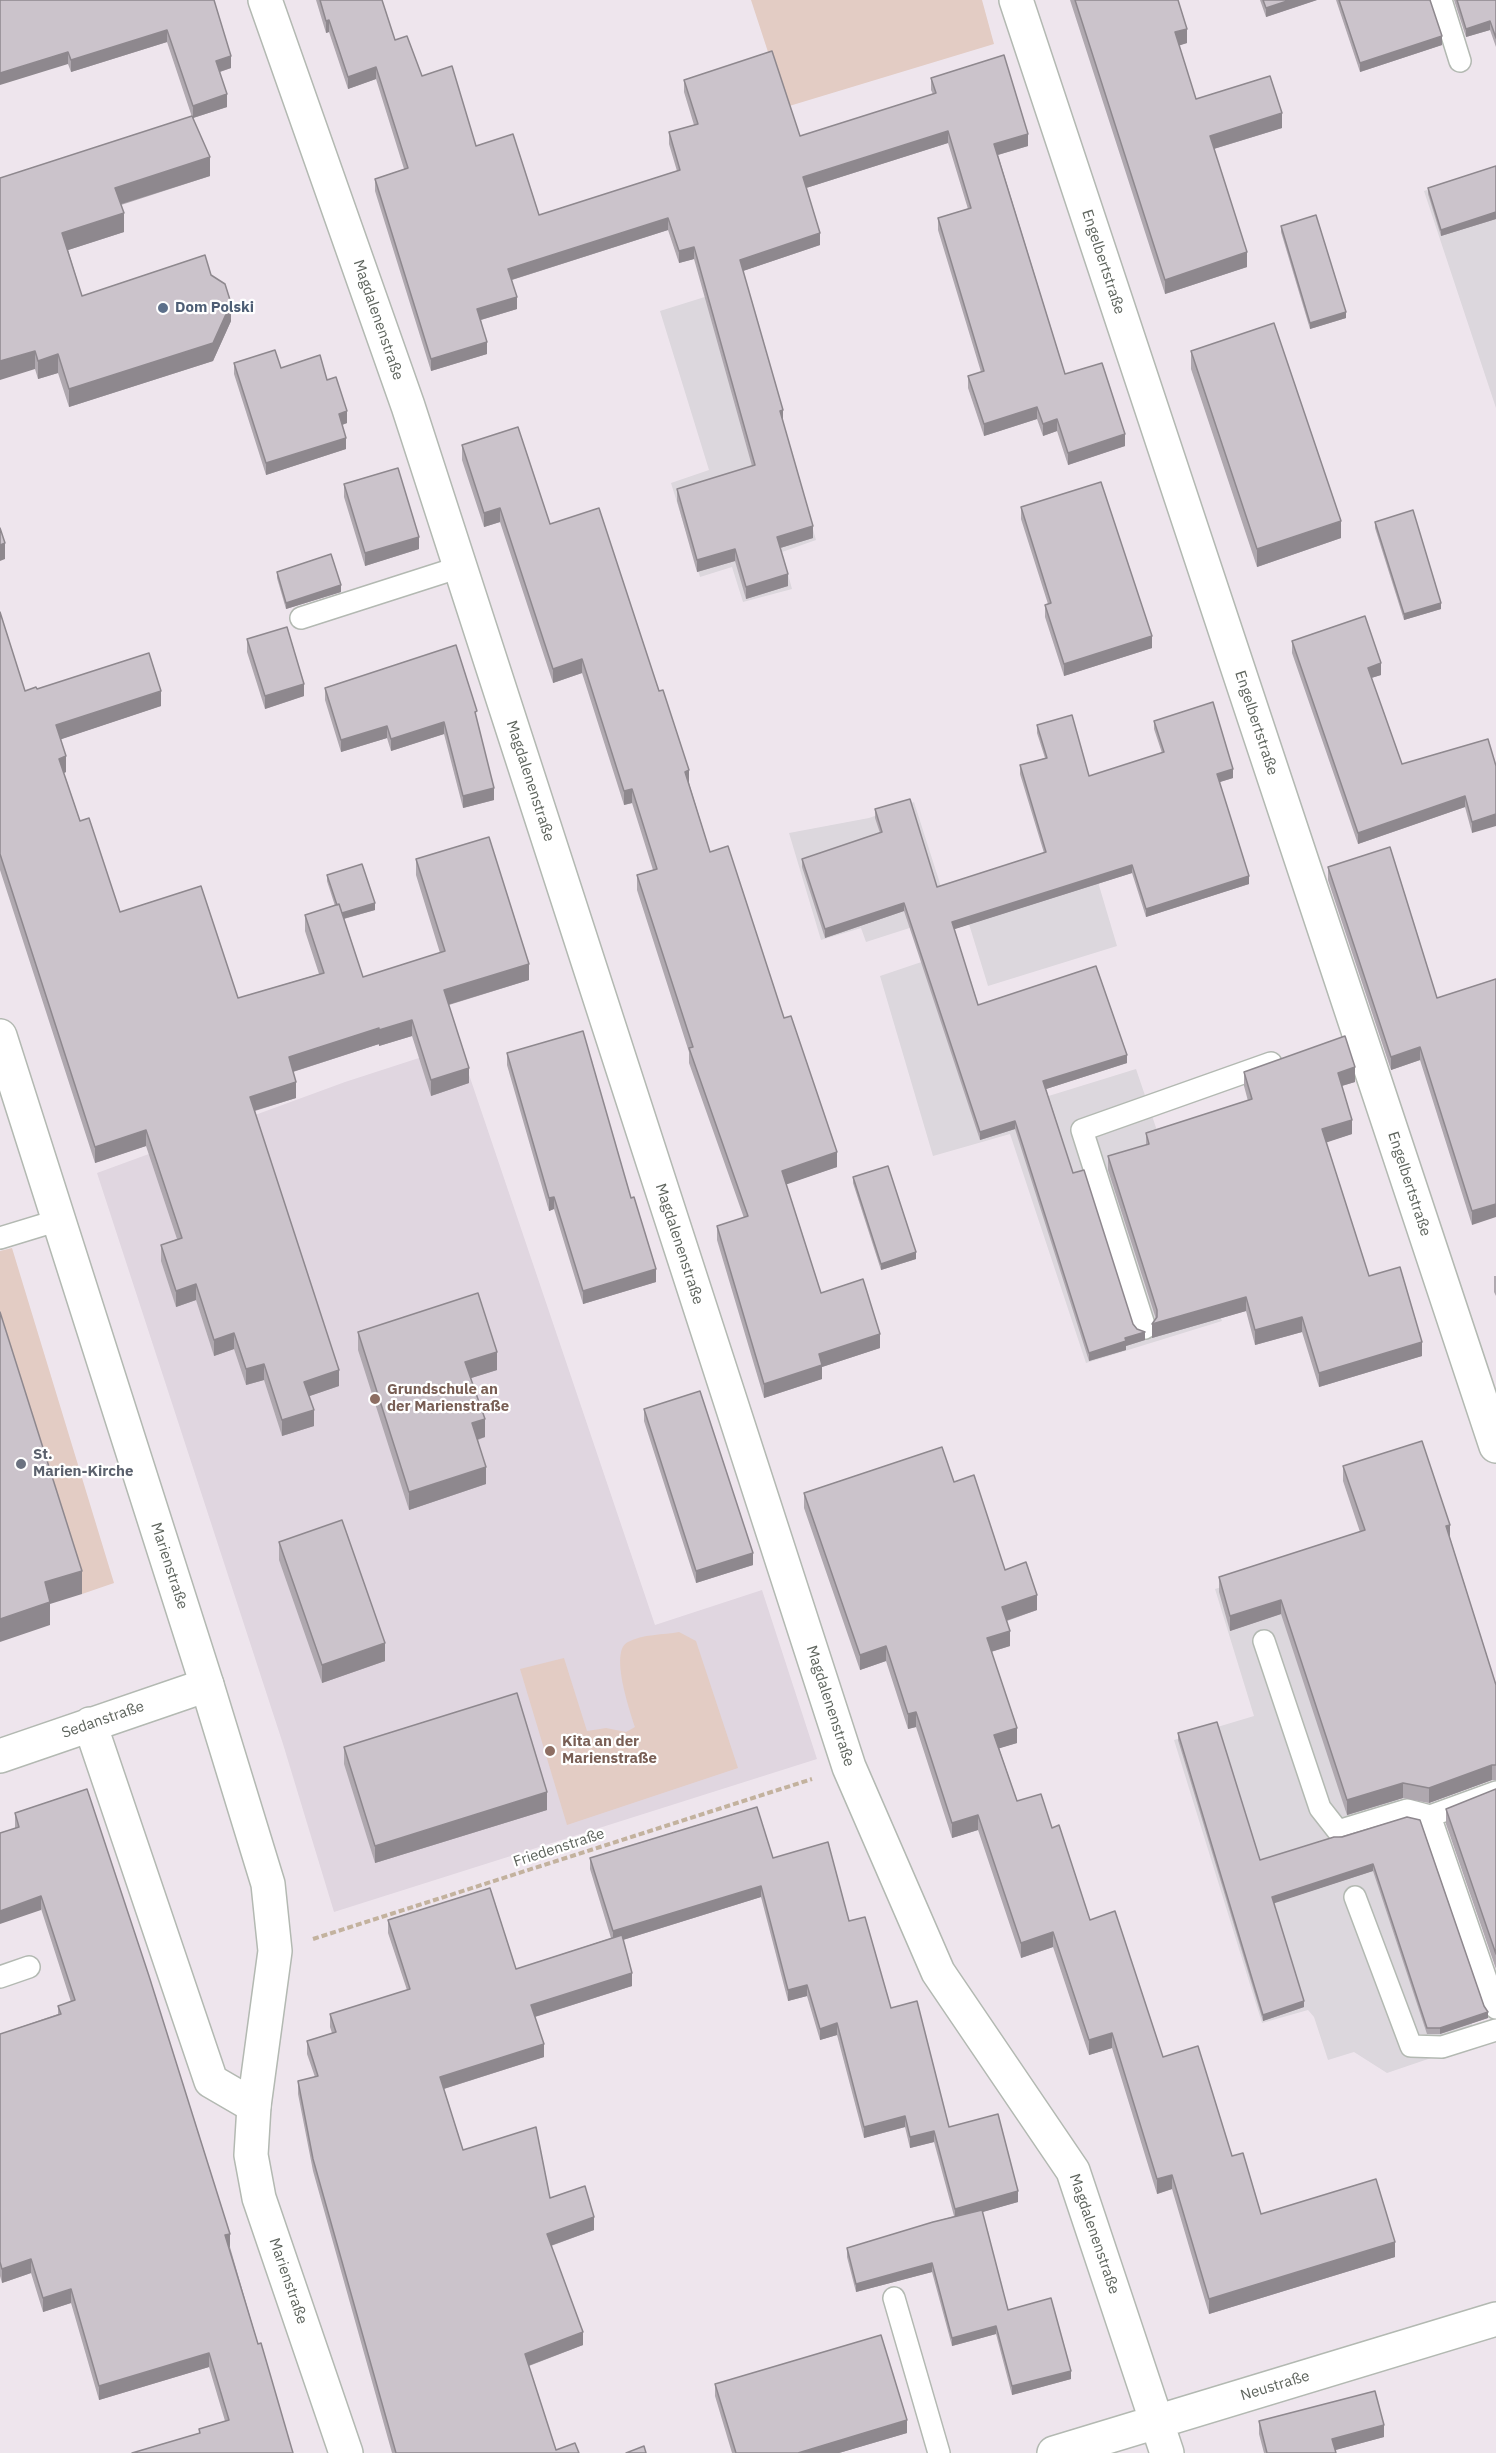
<!DOCTYPE html>
<meta charset="utf-8">
<style>
body{margin:0}
canvas{display:block;background:#eee5ed}
</style>
<canvas width="1496" height="2453"></canvas>
<script>
const ctx = document.querySelector('canvas').getContext('2d');
ctx.lineJoin = 'round';
function fillPath(path, color) { ctx.fillStyle = color; ctx.fill(path, 'evenodd'); }
function strokePath(path, color, width, dash) { ctx.strokeStyle = color; ctx.lineWidth = width; ctx.lineCap = dash ? 'butt' : 'round'; ctx.setLineDash(dash || []); ctx.stroke(path); }
function drawText(font, color, halo, rows, align = 'center') {
  ctx.font = font + ' "IBM Plex Sans",sans-serif'; ctx.lineWidth = 4.5; ctx.setLineDash([]); ctx.textBaseline = 'middle'; ctx.strokeStyle = halo; ctx.fillStyle = color; for (const [text, x, y, turn = 0] of rows) {
    ctx.save(); ctx.translate(x, y); ctx.rotate((+turn || 0) * Math.PI / 180); ctx.textAlign = isNaN(turn) ? turn : align; if (halo) ctx.strokeText(text, 0, 0); ctx.fillText(text, 0, 0); ctx.restore();
  }
}
fillPath(new Path2D(`
 M1496,167V408L1424,191Z
 M743,285L816,540L782,552L792,589L743,602L732,567L700,577L671,483L709,470L660,311Z
 M914,802L950,915L866,942L861,928L821,940L789,833L869,818Z
 M1087,845L1117,946L988,986L957,885Z
 M960,949L1013,1107L1136,1069L1222,1321L1086,1363L1010,1134L933,1156L880,976Z
 M1317,1558L1478,2042L1387,2073L1354,2052L1328,2060L1314,2017L1308,2010L1262,2023L1174,1740L1254,1716L1215,1589Z`), '#dcd7dd');
fillPath(new Path2D(`
 M459,1045L655,1625L762,1590L817,1759L334,1912L283,1744L97,1173L345,1082Z`), '#e0d6e0');
fillPath(new Path2D(`
 M751,0H982L994,44L786,107Z
 M12,1248L114,1583L82,1594L0,1334V1251Z
 M679,1632L696,1641L738,1768L567,1825L520,1669L564,1658L587,1731L606,1728L626,1732L635,1727C630,1711 609,1651 628,1642C642,1634 664,1635 679,1632Z`), '#e3ccc4');
const service = new Path2D(`
 M1441,0L1460,61
 M301,618L460,567
 M0,1238L59,1220
 M1145,1328L1082,1130L1271,1063
 M1264,1641L1320,1808L1338,1831L1407,1810L1430,1816L1496,1792
 M1430,1816L1496,2008
 M1355,1897L1411,2046L1442,2047L1496,2030
 M0,1977L29,1967
 M894,2298L939,2453`);
const minor = new Path2D(`
 M265,0L408,406L849,1767L938,1972L1073,2171L1167,2453
 M1016,0L1496,1446
 M90,1724L211,2081L254,2106
 M0,1756L207,1685
 M1054,2453L1496,2319`);
const tertiary = new Path2D(`
 M0,1036L207,1685L268,1884L275,1951L254,2106L251,2155L259,2198L346,2453`);
strokePath(service, '#b3b9b2', 24);
strokePath(minor, '#b3b9b2', 36);
strokePath(tertiary, '#b3b9b2', 36);
strokePath(new Path2D(`
 M313,1939L812,1779`), '#c3b29e', 4, [6, 3]);
strokePath(service, '#fff', 21);
strokePath(minor, '#fff', 33);
strokePath(tertiary, '#fff', 33);
fillPath(new Path2D(`
 M0,0H214L231,68L220,72L227,107L193,118L210,176L121,205L124,232L68,250L82,296L211,275L231,321L213,361L69,407L58,373L38,379L35,369L0,178L192,117L167,42L71,72L68,64Z
 M316,0H382L395,40L476,146L539,215L677,171L669,144V132L694,125L684,92V80L800,136L933,94L931,90V78L1028,146L998,155L1065,374L1125,446L1068,465L1057,431L1043,436L1037,419L984,436L968,388V376L981,372L938,230V218L968,209L948,143L806,188L820,245L743,271L813,538L780,548L788,586L746,599L735,561L697,572L677,501V489L752,466L694,259L679,263L668,230L512,280L517,309L481,320L487,354L431,371L375,191V179L404,169L376,79L348,89L329,32L326,33Z
 M1070,0H1178L1187,43L1179,45L1196,99L1282,128L1214,149L1247,267L1165,294Z
 M1260,0H1317L1266,17Z
 M1336,0H1430L1442,45L1360,72Z
 M1454,0H1496V47L1490,30L1466,37Z
 M1496,166V219L1441,236L1428,194V188Z
 M1281,226L1346,318L1310,329L1281,232Z
 M1191,351L1341,538L1257,567L1191,369Z
 M234,363L281,368L327,380L347,423L342,425L346,449L266,475L234,374Z
 M462,445L550,524L689,783L710,852L784,1018L837,1167L786,1184L821,1293L880,1348L822,1367V1379L764,1398L717,1240V1226L744,1218L689,1063V1052L637,890V875L653,870L632,803L624,805L582,673L553,683L500,522L484,527L462,460Z
 M344,484L419,549L365,566L344,497Z
 M1021,507L1152,648L1064,676L1045,617V605L1048,604L1021,519Z
 M1375,522L1441,609L1404,620L1375,528Z
 M277,572L341,592L286,609L277,578Z
 M0,612L25,691L37,689L161,706L61,739L66,772L64,773L80,821L120,912L238,998L319,974L305,931V915L335,906L327,881V875L375,910L344,919L363,977L440,953L416,875V859L529,980L449,1005L469,1083L431,1096L412,1036L379,1046V1044L293,1072L296,1098L255,1111L339,1386L309,1396L314,1426L282,1436L264,1380L246,1385L234,1349L214,1356L196,1300L176,1307L161,1261V1245L177,1239L146,1146L95,1163L0,870Z
 M247,639L304,696L265,709L247,652Z
 M1292,641L1381,675L1371,678L1402,764L1496,766L1472,833L1465,807L1358,844L1292,653Z
 M325,688L477,721L494,800L463,808L444,734L391,751L387,738L341,752L325,700Z
 M1154,721L1233,778L1219,782L1249,884L1146,917L1132,873L954,929L978,1005L1127,1063L1046,1089L1073,1173L1133,1324L1145,1340L1126,1346V1350L1089,1361L1015,1129L980,1140L904,911L825,938L802,867V859L880,833L875,818V809L937,887L1044,853L1020,774V765L1045,758L1037,733V725L1089,776L1162,753L1154,729Z
 M1328,867L1437,998L1496,979L1472,1225L1420,1060L1391,1070L1328,880Z
 M507,1053L656,1282L583,1304L554,1209L549,1211L507,1065Z
 M1244,1072L1355,1082L1342,1086L1352,1134L1326,1142L1369,1276L1422,1356L1319,1387L1302,1332L1255,1345L1246,1311L1152,1338L1156,1319L1108,1170V1156L1146,1145V1133L1248,1101L1244,1086Z
 M853,1177L916,1259L881,1270L853,1183Z
 M1494,1276H1496V1296L1494,1292Z
 M358,1332L497,1370L471,1378L485,1437L478,1440L486,1484L409,1510L358,1350Z
 M644,1409L753,1565L696,1583L644,1421Z
 M1343,1466L1450,1538L1496,1685V1780H1492L1429,1803L1403,1798L1347,1815L1281,1614L1230,1631L1219,1592V1577L1360,1532L1343,1481Z
 M954,1482L1005,1570L1037,1610L1007,1621L1010,1646L991,1652L1017,1743L999,1748L1017,1801L1052,1828L1090,1920L1163,2057L1232,2156L1261,2214L1395,2257L1209,2314L1172,2189L1157,2194L1112,2048L1089,2055L1053,1947L1021,1958L978,1830L952,1838L916,1727L908,1729L886,1661L860,1670L804,1508V1493Z
 M279,1542L385,1661L322,1683L279,1560Z
 M1178,1733L1260,1860L1407,1817L1488,2018L1440,2034H1427L1373,1871L1273,1903L1304,2007L1263,2021L1178,1740Z
 M344,1747L547,1810L375,1863L344,1764Z
 M1496,1789V1969L1446,1824V1809Z
 M15,1813L230,2247L258,2344L293,2453L199,2434V2429L225,2421L209,2367L99,2400L71,2303L43,2312L31,2273L2,2283L0,2276V2034L58,2014V2006L71,2002L15,1828Z
 M590,1858H773L849,1921L949,2127L1018,2202L982,2212L1008,2310L1071,2379L1012,2395L996,2334L952,2346L932,2272L856,2292L847,2257V2248L954,2216L934,2142L910,2148L905,2127L864,2138L837,2035L820,2040L807,1996L788,2001L761,1897L623,1940L632,1986L535,2017L544,2057L444,2089L463,2150L550,2198L594,2230L551,2246L583,2345L529,2366L556,2450L579,2453H392L313,2171L298,2094V2081L315,2077L307,2054V2041L332,2033L330,2027V2014L407,1990L388,1933V1920L516,1969L611,1938L590,1869Z
 M715,2384L907,2433L839,2453H732L715,2396Z
 M1259,2421L1384,2437L1335,2450L1336,2453H1264L1259,2434Z`), '#afa8af');
fillPath(new Path2D(`
 M1290,0H1317L1266,17V8Z
 M329,20V32L326,33V21Z
 M1490,21V30L1466,37V29Z
 M1187,29V43L1175,47V32Z
 M167,30V42L71,72V60Z
 M1442,36V45L1360,72V63Z
 M68,52V64L0,85V73Z
 M231,56V68L216,73V61Z
 M376,67V79L348,89V77Z
 M227,94V107L193,118V106Z
 M1282,113V128L1210,150V136Z
 M948,131V143L803,189V177Z
 M1028,134V146L994,156V144Z
 M210,157V176L115,206V188Z
 M1496,212V219L1441,236V230Z
 M124,213V232L62,252V233Z
 M668,218V230L508,281V269Z
 M820,233V245L740,272V260Z
 M694,247V259L679,263V251Z
 M1247,252V267L1165,294V280Z
 M517,297V309L477,321V309Z
 M231,303V321L213,361L69,407V389Z
 M1346,312V318L1310,329V323Z
 M487,342V354L431,371V359Z
 M35,351V369L0,380V361Z
 M58,354V373L38,379V361Z
 M1037,407V419L984,436V424Z
 M783,410V422L780,411Z
 M347,411V423L339,426V414Z
 M1057,419V431L1043,436V424Z
 M1125,434V446L1068,465V453Z
 M346,438V449L266,475V463Z
 M500,508V522L484,527V513Z
 M1341,521V538L1257,567V549Z
 M813,526V538L777,549V537Z
 M419,537V549L365,566V553Z
 M5,543V559L0,561V545Z
 M735,549V561L697,572V560Z
 M788,574V586L746,599V587Z
 M341,585V592L286,609V603Z
 M1441,603V609L1404,620V614Z
 M1152,636V648L1064,676V664Z
 M582,659V673L553,683V669Z
 M1381,663V675L1368,679V668Z
 M304,684V696L265,709V696Z
 M161,691V706L56,741V725Z
 M444,722V734L391,751V739Z
 M387,726V738L341,752V740Z
 M66,756V772L59,775V759Z
 M1233,769V778L1217,783V774Z
 M689,770V785L685,772Z
 M494,788V800L463,808V796Z
 M632,789V803L624,805V791Z
 M1465,796V807L1358,844V833Z
 M1496,814V826L1472,833V822Z
 M1132,865V873L952,930V922Z
 M1249,876V884L1146,917V909Z
 M375,903V910L339,920V914Z
 M904,903V911L825,938V929Z
 M529,964V980L444,1006V990Z
 M412,1020V1036L379,1046V1030Z
 M379,1028V1044L289,1073V1057Z
 M1420,1047V1060L1391,1070V1057Z
 M1127,1055V1063L1043,1090V1081Z
 M1355,1067V1082L1338,1087V1073Z
 M469,1068V1083L431,1096V1080Z
 M296,1082V1098L250,1112V1097Z
 M1352,1120V1134L1322,1144V1129Z
 M1015,1121V1129L980,1140V1132Z
 M146,1130V1146L95,1163V1147Z
 M837,1152V1167L782,1186V1171Z
 M554,1197V1209L549,1211V1198Z
 M1496,1204V1217L1472,1225V1211Z
 M916,1252V1259L881,1270V1264Z
 M656,1269V1282L583,1304V1291Z
 M196,1284V1300L176,1307V1291Z
 M1246,1297V1311L1152,1338V1324Z
 M1302,1317V1332L1255,1345V1330Z
 M1145,1332V1340L1126,1346V1350L1089,1361V1353L1125,1338Z
 M234,1333V1349L214,1356V1340Z
 M880,1334V1348L822,1367V1379L764,1398V1384L819,1354Z
 M1422,1342V1356L1319,1387V1373Z
 M497,1352V1370L465,1380V1362Z
 M264,1364V1380L246,1385V1369Z
 M339,1370V1386L304,1398V1382Z
 M314,1410V1426L282,1436V1420Z
 M485,1419V1437L472,1441V1423Z
 M486,1467V1484L409,1510V1492Z
 M1450,1525V1539L1446,1526Z
 M753,1553V1565L696,1583V1571Z
 M82,1571V1594L50,1604V1625L0,1642V1619L45,1582Z
 M1037,1595V1610L1002,1622V1607Z
 M1281,1600V1614L1230,1631V1616Z
 M1010,1631V1646L987,1653V1638Z
 M385,1643V1661L322,1683V1665Z
 M886,1646V1661L860,1670V1655Z
 M916,1712V1727L908,1729V1714Z
 M1017,1728V1743L994,1750V1735Z
 M1492,1765V1780L1429,1803V1788Z
 M1403,1783V1798L1347,1815V1800Z
 M547,1792V1810L375,1863V1846Z
 M978,1815V1830L952,1838V1823Z
 M1373,1864V1871L1272,1904V1897Z
 M761,1886V1897L613,1943V1931Z
 M41,1896V1910L0,1924V1911Z
 M1053,1932V1947L1021,1958V1943Z
 M632,1973V1986L531,2018V2005Z
 M807,1985V1996L788,2001V1990Z
 M1304,2001V2007L1263,2021V2015Z
 M1488,2012V2018L1440,2034V2028Z
 M837,2023V2035L820,2040V2029Z
 M1112,2033V2048L1089,2055V2040Z
 M544,2044V2057L440,2090V2077Z
 M905,2116V2127L864,2138V2127Z
 M934,2131V2142L910,2148V2137Z
 M1172,2175V2189L1157,2194V2179Z
 M1018,2191V2202L955,2220V2209Z
 M594,2217V2230L547,2247V2234Z
 M230,2234V2247L225,2249V2235Z
 M1395,2242V2257L1209,2314V2299Z
 M31,2259V2273L2,2283V2269Z
 M932,2263V2272L856,2292V2284Z
 M71,2289V2303L43,2312V2298Z
 M996,2326V2334L952,2346V2338Z
 M583,2332V2345L525,2367V2354Z
 M209,2353V2367L99,2400V2386Z
 M1071,2371V2379L1012,2395V2386Z
 M907,2420V2433L839,2453H798Z
 M1384,2425V2437L1332,2451V2439Z`), '#8e888e');
const building = new Path2D(`
 M0,0H214L231,56L216,61L227,94L193,106L167,30L71,60L68,52L0,73Z
 M320,0H382L395,40L407,36L422,76L452,66L476,146L513,134L539,215L680,170L669,132L698,124L684,80L772,51L800,136L936,93L931,78L1004,55L1028,134L994,144L1065,374L1102,363L1125,434L1068,453L1057,419L1043,424L1037,407L984,424L968,376L984,371L938,218L971,208L948,131L803,177L820,233L740,260L783,410L780,411L813,526L777,537L788,574L746,587L735,549L697,560L677,489L755,465L694,247L679,251L668,218L508,269L517,297L477,309L487,342L431,359L375,179L408,168L376,67L348,77L329,20L326,21Z
 M1075,0H1178L1187,29L1175,32L1196,99L1270,76L1282,113L1210,136L1247,252L1165,280Z
 M1263,0H1290L1266,8Z
 M1339,0H1430L1442,36L1360,63Z
 M1457,0H1496V38L1490,21L1466,29Z
 M192,116L210,157L115,188L124,213L62,233L82,296L205,255L211,275L225,284L231,303L213,343L69,389L58,354L38,361L35,351L0,361V178Z
 M1496,166V212L1441,230L1428,188Z
 M1316,215L1346,312L1310,323L1281,226Z
 M1274,323L1341,521L1257,549L1191,351Z
 M275,350L281,368L320,355L327,380L336,377L347,411L339,414L346,438L266,463L234,363Z
 M518,427L550,524L599,508L659,691L663,690L689,770L685,772L710,852L728,846L784,1018L791,1016L837,1152L782,1171L821,1293L863,1279L880,1334L819,1354L822,1365L764,1384L717,1226L748,1216L689,1048L693,1047L637,875L657,869L632,789L624,791L582,659L553,669L500,508L484,513L462,445Z
 M398,468L419,537L365,553L344,484Z
 M1101,482L1152,636L1064,664L1045,605L1051,603L1021,507Z
 M1413,510L1441,603L1404,614L1375,522Z
 M0,528L5,543L0,545Z
 M331,554L341,585L286,603L277,572Z
 M0,612L25,691L36,687L37,689L149,653L161,691L56,725L66,756L59,759L80,821L89,818L120,912L201,886L238,998L324,973L305,915L339,904L363,977L445,951L416,859L489,837L529,964L444,990L469,1068L431,1080L412,1020L379,1030V1028L289,1057L296,1082L250,1097L339,1370L304,1382L314,1410L282,1420L264,1364L246,1369L234,1333L214,1340L196,1284L176,1291L161,1245L182,1238L146,1130L95,1147L0,854Z
 M1365,616L1381,663L1368,668L1402,764L1488,739L1496,766V814L1472,822L1465,796L1358,833L1292,641Z
 M287,627L304,684L265,696L247,639Z
 M456,645L477,711L475,712L494,788L463,796L444,722L391,739L387,726L341,740L325,688Z
 M1213,702L1233,769L1217,774L1249,876L1146,909L1132,865L952,922L978,1005L1096,966L1127,1055L1043,1081L1073,1173L1084,1170L1133,1324L1137,1329L1145,1332L1125,1338L1126,1341L1089,1353L1015,1121L980,1132L904,903L825,929L802,859L882,832L875,809L910,799L937,887L1046,852L1020,765L1047,758L1037,725L1072,715L1089,776L1164,752L1154,721Z
 M1390,847L1437,998L1496,979V1204L1472,1211L1420,1047L1391,1057L1328,867Z
 M362,864L375,903L342,913L339,904L337,905L327,875Z
 M583,1031L631,1198L634,1197L656,1269L583,1291L554,1197L549,1198L507,1053Z
 M1345,1036L1355,1067L1338,1073L1352,1120L1322,1129L1369,1276L1400,1267L1422,1342L1319,1373L1302,1317L1255,1330L1246,1297L1152,1324L1157,1317V1310L1108,1156L1149,1144L1146,1133L1252,1099L1244,1072Z
 M888,1166L916,1252L881,1264L853,1177Z
 M478,1293L497,1352L465,1362L485,1419L472,1423L486,1467L409,1492L358,1332Z
 M0,1312L82,1571L45,1582L50,1602L0,1619Z
 M700,1391L753,1553L696,1571L644,1409Z
 M1422,1441L1450,1525L1446,1526L1496,1685V1765H1492L1429,1788L1403,1783L1347,1800L1281,1600L1230,1616L1219,1577L1365,1530L1343,1466Z
 M942,1447L954,1482L974,1475L1005,1570L1026,1562L1037,1595L1002,1607L1010,1631L987,1638L1017,1728L994,1735L1017,1801L1041,1794L1052,1828L1059,1825L1090,1920L1115,1911L1163,2057L1198,2046L1232,2156L1243,2153L1261,2214L1376,2179L1395,2242L1209,2299L1172,2175L1157,2179L1112,2033L1089,2040L1053,1932L1021,1943L978,1815L952,1823L916,1712L908,1714L886,1646L860,1655L804,1493Z
 M342,1520L385,1643L322,1665L279,1542Z
 M517,1693L547,1792L375,1846L344,1747Z
 M1217,1722L1260,1860L1334,1837H1342L1407,1817L1420,1820L1484,2006L1488,2012L1440,2028H1427L1373,1864L1272,1897L1304,2001L1263,2015L1178,1733Z
 M87,1789L149,1976L230,2234L225,2235L258,2344L261,2343L293,2453H132L200,2433L199,2429L229,2420L209,2353L99,2386L71,2289L43,2298L31,2259L2,2269L0,2262V2034L61,2014L58,2006L75,2000L41,1896L0,1911V1833L19,1827L15,1813Z
 M1496,1789V1954L1446,1809Z
 M757,1807L773,1858L828,1842L849,1921L865,1917L891,2008L917,2001L949,2127L998,2114L1018,2191L955,2209L934,2131L910,2137L905,2116L864,2127L837,2023L820,2029L807,1985L788,1990L761,1886L613,1931L590,1858Z
 M490,1888L516,1969L622,1935L632,1973L531,2005L544,2044L440,2077L463,2150L536,2127L550,2198L585,2186L594,2217L547,2234L583,2332L525,2354L556,2450L575,2443L579,2453H396L313,2159L298,2081L318,2076L307,2041L336,2032L330,2014L410,1989L388,1920Z
 M982,2210L1008,2310L1051,2298L1071,2371L1012,2386L996,2326L952,2338L932,2263L856,2284L847,2248L933,2222Z
 M881,2335L907,2420L798,2453H736L715,2384Z
 M1375,2391L1384,2425L1332,2439L1336,2453H1267L1259,2421Z
 M644,2446L646,2453H626Z`);
fillPath(building, '#cbc3cb');
strokePath(building, '#8e888e', 1.5);
for (const [x, y, r, color] of [
 [163,308,6,"#5c6f8a"],
 [375,1399,6,"#8d6e63"],
 [21,1464,6,"#6b7280"],
 [550,1751,6,"#8d6e63"]
]) { const dot = new Path2D(); dot.arc(x, y, r, 0, 2 * Math.PI); ctx.fillStyle = color; ctx.fill(dot); strokePath(dot, '#fff', 2); }
drawText('15px', '#5e645d', '#fff', [
 ["Engelbertstraße",1103,262,72],
 ["Magdalenenstraße",378,320,71],
 ["Engelbertstraße",1256,723,72],
 ["Magdalenenstraße",530,781,72],
 ["Engelbertstraße",1409,1184,72],
 ["Magdalenenstraße",679,1244,72],
 ["Marienstraße",169,1566,72],
 ["Magdalenenstraße",830,1706,72],
 ["Sedanstraße",103,1720,-19],
 ["Friedenstraße",559,1848,-18],
 ["Magdalenenstraße",1094,2234,71],
 ["Marienstraße",288,2281,71],
 ["Neustraße",1275,2386,-17]
]);
drawText('bold 15px', '#4e5e75', '#fff', [
 ["Dom Polski",175,308]
], 'left');
drawText('bold 15px', '#785e54', '#fff', [
 ["Grundschule an",387,1390],
 ["der Marienstraße",387,1407],
 ["Kita an der",562,1742],
 ["Marienstraße",562,1759]
], 'left');
drawText('bold 15px', '#5b616d', '#fff', [
 ["St.",33,1455],
 ["Marien-Kirche",33,1472]
], 'left');
</script>
